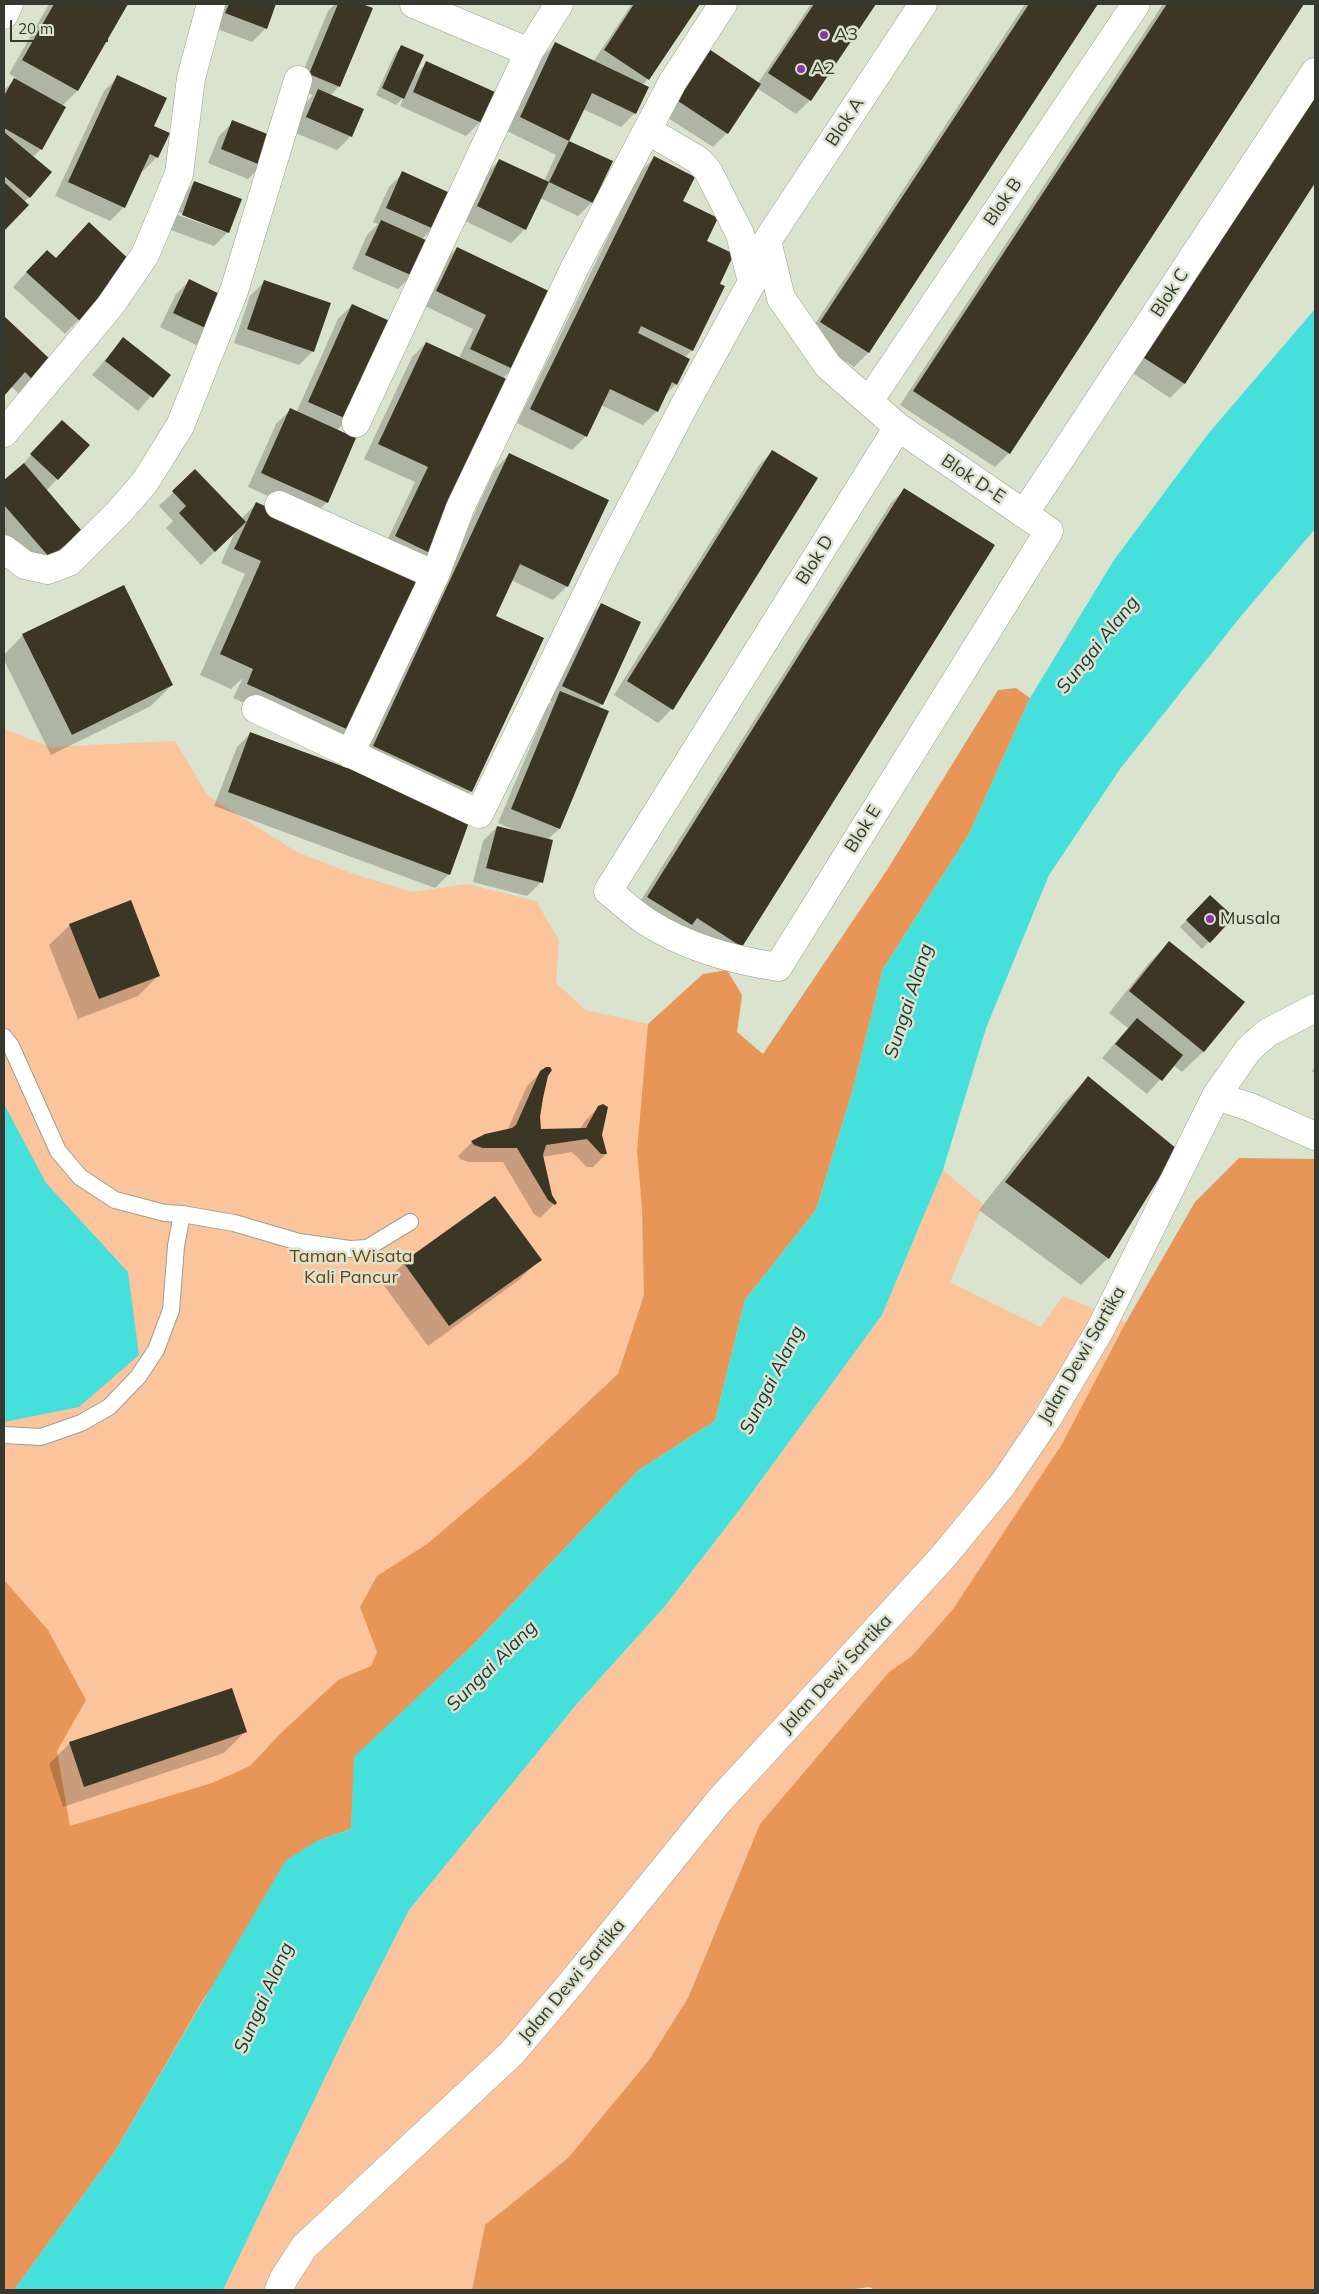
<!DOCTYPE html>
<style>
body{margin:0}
#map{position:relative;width:1319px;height:2294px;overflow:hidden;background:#dae3ce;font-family:Mulish,sans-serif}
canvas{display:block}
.frame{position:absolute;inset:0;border:5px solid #353930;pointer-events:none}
.scale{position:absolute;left:10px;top:20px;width:98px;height:22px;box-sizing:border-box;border:2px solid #353930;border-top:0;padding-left:6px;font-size:15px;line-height:18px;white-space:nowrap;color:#353930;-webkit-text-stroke:4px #dae3ce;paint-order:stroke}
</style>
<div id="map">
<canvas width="1319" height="2294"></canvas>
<div class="frame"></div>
<div class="scale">20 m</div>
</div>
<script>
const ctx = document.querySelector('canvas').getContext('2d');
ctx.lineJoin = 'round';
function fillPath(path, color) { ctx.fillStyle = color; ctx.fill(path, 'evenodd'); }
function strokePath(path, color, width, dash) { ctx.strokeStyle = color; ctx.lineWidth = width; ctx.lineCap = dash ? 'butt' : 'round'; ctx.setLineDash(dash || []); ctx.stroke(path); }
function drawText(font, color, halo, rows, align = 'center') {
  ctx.font = font + ' Mulish,sans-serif'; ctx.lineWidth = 5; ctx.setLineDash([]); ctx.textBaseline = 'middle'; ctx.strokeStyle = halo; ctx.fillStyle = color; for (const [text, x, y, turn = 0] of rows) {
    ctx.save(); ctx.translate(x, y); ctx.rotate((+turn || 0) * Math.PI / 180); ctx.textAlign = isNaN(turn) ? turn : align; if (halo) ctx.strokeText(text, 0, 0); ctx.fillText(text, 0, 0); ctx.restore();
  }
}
fillPath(new Path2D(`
 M4,729L51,747L175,741L208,796L297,852L348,872L412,892L467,884L536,901L559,940L556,983L586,1010L648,1024L703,974L742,995L737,1032L763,1055L853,1089L14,2290H4Z
 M943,1170L983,1204L950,1282L1041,1327L1063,1296L1126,1322L1062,1444L953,1609L912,1656L889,1672L760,1824L688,1998L649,2060L568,2158L485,2225L472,2290H223L345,2036L409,1910L576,1705L665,1606L737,1513L882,1315Z`), '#fbc49c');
fillPath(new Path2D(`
 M1016,688L1030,698L969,834L883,969L853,1089L816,1210L745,1300L715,1421L639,1470L473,1645L355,1757L351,1829L317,1841L204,1998L114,2153L14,2290H4V1580L48,1630L86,1700L57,1751L70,1826L212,1783L250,1766L281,1733L338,1680L371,1666L377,1652L360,1607L377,1576L427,1544L525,1461L618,1374L644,1295L642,1207L637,1151L648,1024L703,974L727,970L742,995L737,1032L763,1054L887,870L998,690Z
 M1239,1158L1315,1159V2290H875L869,2287L849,2290H472L485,2225L568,2158L649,2060L688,1998L760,1824L889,1672L912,1656L953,1609L1062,1444L1126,1322L1195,1202Z`), '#e79658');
fillPath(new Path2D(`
 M1315,309V529L1241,616L1120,769L1049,875L986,1028L943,1170L882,1315L737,1513L665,1606L576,1705L409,1910L345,2036L223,2290H14L114,2153L286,1860L317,1841L351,1829L354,1757L473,1645L639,1470L715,1421L745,1300L816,1210L853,1089L883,969L969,834L1030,698L1114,560L1208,434Z
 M4,1104L46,1183L128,1272L139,1355L79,1407L4,1422Z`), '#45dfdc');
fillPath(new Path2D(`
 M49,4H129L125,8L77,91L62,106L41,149L32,158L29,197L24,202L27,205L4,229V90L16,78L9,74Z
 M221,4H275L266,28L252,42L212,27Z
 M335,4H359L371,9L339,86L330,96L351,136L337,150L293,132L304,105L313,95L296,88L328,11Z
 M632,4H699L643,85L635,113L621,127L583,109L568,141L611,162L592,202L578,216L540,198L525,229L511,243L463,220L486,174L500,160L544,181L556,155L507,131L542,57L556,43L593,62Z
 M811,4H874L810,100L796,114L757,88L727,133L713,147L662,114L695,65L758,83Z
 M1025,4H1096L868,353L854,367L807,336Z
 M1163,4H1303L1009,453L995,467L900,405Z
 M401,47L413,77L427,63L480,122L466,136L400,106L404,97L396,105L376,95L395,53Z
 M118,77L152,127L157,157L143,171L141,170L124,207L110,221L55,196L104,91Z
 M1315,80V180L1184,384L1170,398L1128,370Z
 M233,122L262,165L248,179L208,163L219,136Z
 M654,158L706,241L718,284L692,350L685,357L676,384L664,396L657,411L643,425L601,405L586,436L572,450L517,423L640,172Z
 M403,173L433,228L422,239L412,275L398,289L352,269L367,235L378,224L373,222L389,187Z
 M194,183L228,232L214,246L168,229L180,197ZM176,211L223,229V231L175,214Z
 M457,248L512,369L502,379L431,553L417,567L382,551L415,482L364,459L412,357L426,343L459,358L473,329L423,305L443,262Z
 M56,260L132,263L65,334L13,287L33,265Z
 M190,280L210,331L196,345L160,327L176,294Z
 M264,282L313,351L299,365L234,343L250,296Z
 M352,305L348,419L336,431L327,502L313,516L248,487L276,424L290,410L296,413L338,319Z
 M4,318L51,361L19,394L11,386L4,394Z
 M123,339L169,375L138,411L92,375Z
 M48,435L88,445L46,491L80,531L35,571L4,535V482L18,470Z
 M773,451L672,709L658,723L614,695L759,465Z
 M509,455L567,586L553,600L511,580L494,617L471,791L457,805L360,760L495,469Z
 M195,471L241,519L256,504L352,731L338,745L233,698L243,678L231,689L200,675L245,574L221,563L235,532L201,565L166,528L173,521L159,506Z
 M905,489L741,946L684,932L634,911L891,503Z
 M601,605L602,704L598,708L607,712L559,829L547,840L541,882L527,896L473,882L483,841L497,827L514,832V830L498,823L547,707L552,702L549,700L587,619Z
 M23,635L172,685L151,706L51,755L4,660V655Z
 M251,733L449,874L435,888L214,806L237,747Z
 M1210,896L1232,917L1202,949L1180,927Z
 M70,925L159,975L138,996L78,1019L49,945Z
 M1169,943L1243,1002L1203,1052L1182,1072L1173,1065L1147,1094L1102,1058L1128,1028L1109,1013L1148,964Z
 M1315,1067V1074L1312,1071Z
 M541,1072L547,1076L539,1117L540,1130L580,1129L585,1121L599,1107L600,1135L607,1153L593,1167H587L572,1152L542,1157L551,1196L555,1203L540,1218L534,1214L503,1162H468L460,1159L458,1156L472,1142L507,1131L527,1086Z
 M1088,1078L1108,1258L1081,1285L979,1210L1061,1105Z
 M495,1198L540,1259L519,1280L428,1346L383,1284L404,1263Z
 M245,1732L224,1753L63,1807L49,1764L70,1743Z`), '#0003');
fillPath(new Path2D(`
 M54,4H128L78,91L22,60Z
 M229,4H276L267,29L225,13Z
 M338,4H362L373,8L340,87L309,74Z
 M634,4H700L649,80L604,50Z
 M814,4H876L811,101L768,73Z
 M1029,4H1098L869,353L820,322Z
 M1167,4H1304L1010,454L913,391Z
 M555,42L649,87L636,114L592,93L569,141L613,161L593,203L549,182L526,230L477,206L499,159L549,182L569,141L520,117Z
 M401,45L424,55L404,99L382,88Z
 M709,49L761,84L728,134L675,99Z
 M426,61L495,92L482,123L413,92Z
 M117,75L167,98L154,126L170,133L158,158L150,154L125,208L68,182Z
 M14,78L66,107L42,150L4,128V96Z
 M1315,86V183L1185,384L1141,356Z
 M318,89L364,109L352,137L306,117Z
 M232,120L275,137L263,166L221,149Z
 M4,132L52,172L30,198L4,176Z
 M654,156L695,177L683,201L718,218L707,241L734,254L720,284L725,286L693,351L641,326L638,333L690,359L677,385L672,382L658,412L610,389L587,437L530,409Z
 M402,171L450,193L434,229L386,208Z
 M194,181L242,199L229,233L182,215Z
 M4,182L29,205L4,231Z
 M381,220L428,241L413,276L365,255Z
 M89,222L133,263L80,321L26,272L47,250L56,258Z
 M457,247L551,292L513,369L470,349L486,315L436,291Z
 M189,279L228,298L212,331L173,313Z
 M264,280L331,303L314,352L247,329Z
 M352,304L392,322L349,420L308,402Z
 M4,316L52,361L34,381L25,372L4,396Z
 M123,337L171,375L153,398L105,361Z
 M426,342L513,382L432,554L395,536L428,467L378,444Z
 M290,408L356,438L328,503L261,473Z
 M62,420L90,445L58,480L30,454Z
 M772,450L818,478L673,710L627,681Z
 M509,453L609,500L568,587L520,564L496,616L544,638L472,792L373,746Z
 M24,463L82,531L50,558L4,505V480Z
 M195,469L246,522L215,552L179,513L186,506L172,491Z
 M904,488L995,545L742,947L697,918L692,925L647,897Z
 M256,502L423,577L353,732L247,684L253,669L220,654L261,561L234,549Z
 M124,585L173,685L72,735L22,634Z
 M601,603L641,622L603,705L562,686Z
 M560,691L609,711L560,829L511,809Z
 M250,732L472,814L450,875L228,792Z
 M497,826L553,840L543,883L486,868Z
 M1210,895L1234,917L1210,943L1186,920Z
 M131,900L160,976L99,999L69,924Z
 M1169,941L1245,1002L1204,1052L1129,991Z
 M1137,1018L1183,1055L1162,1081L1115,1044Z
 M546,1067H550L552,1070L548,1076L543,1098L540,1117L541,1129L586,1128L598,1106L603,1104L608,1107L602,1135L607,1154H601L587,1139L546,1145L543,1155L552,1195L557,1203L555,1205L548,1200L517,1148H483L474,1145L471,1141L485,1134L512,1128L516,1125L540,1071Z
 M1088,1076L1177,1149L1109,1259L1005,1182Z
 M495,1196L542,1260L449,1326L403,1262Z
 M232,1688L247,1732L84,1787L69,1742Z`), '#3c3624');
const service = new Path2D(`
 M4,1037L11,1046L58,1151L80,1177L115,1200L165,1213L182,1214
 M4,1435L41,1437L81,1423L109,1407L138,1377L156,1350L171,1310L176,1246L182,1214L234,1223L299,1242L350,1249L367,1248L410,1222`);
const minor = new Path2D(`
 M414,4L529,52
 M4,15L9,4
 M869,401L1136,4
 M356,423L529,52L559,4
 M898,427L1049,531L778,967C732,960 686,947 647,922C633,913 621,901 608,891L898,427L828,366L781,298L767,241L923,4
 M4,433L110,306L145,255L179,174L191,78L211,4
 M279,505L435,575
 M1024,514L1315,72
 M4,549L25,565L48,570L69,562L120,511L145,482L180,426L234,291L298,80
 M256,709L479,814L605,557L684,406L752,282L740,234L708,171L698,160L647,130
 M350,754L435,575L460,508L575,267L672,83L723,4`);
const tertiary = new Path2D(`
 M1216,1096L1250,1107L1315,1136
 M279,2290L284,2278L304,2247L512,2053L573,1981L719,1801L942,1558L1003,1484L1047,1419L1100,1330L1216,1096L1248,1050L1267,1033L1315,1008`);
strokePath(service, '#99a18d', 18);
strokePath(minor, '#99a18d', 29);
strokePath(tertiary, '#99a18d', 29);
strokePath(service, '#fff', 16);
strokePath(minor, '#fff', 28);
strokePath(tertiary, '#fff', 28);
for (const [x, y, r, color] of [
 [824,35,5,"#8636a6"],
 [801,69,5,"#8636a6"],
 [1210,919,5,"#8636a6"]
]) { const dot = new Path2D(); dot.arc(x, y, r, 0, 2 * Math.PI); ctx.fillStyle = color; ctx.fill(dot); strokePath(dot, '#dae3ce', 2); }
drawText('18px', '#353930', '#dae3ce', [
 ["A3",834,35],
 ["A2",811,69],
 ["Musala",1220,919]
], 'left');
drawText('18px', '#353930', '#dae3ce', [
 ["Blok A",845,122,-57],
 ["Blok B",1003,202,-56],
 ["Blok C",1170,293,-57],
 ["Blok D-E",973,479,34],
 ["Blok D",815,560,-58],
 ["Blok E",863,829,-58],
 ["Jalan Dewi Sartika",1082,1355,-60],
 ["Jalan Dewi Sartika",836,1674,-47],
 ["Jalan Dewi Sartika",572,1981,-50]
]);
drawText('18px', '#754011', '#dae3ce', [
 ["Taman Wisata",351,1257],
 ["Kali Pancur",351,1278]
]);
drawText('italic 19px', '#1d3636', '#dae3ce', [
 ["Sungai Alang",1098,645,-51],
 ["Sungai Alang",909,1001,-72],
 ["Sungai Alang",772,1380,-63],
 ["Sungai Alang",492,1666,-45],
 ["Sungai Alang",264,1998,-66]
]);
</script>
